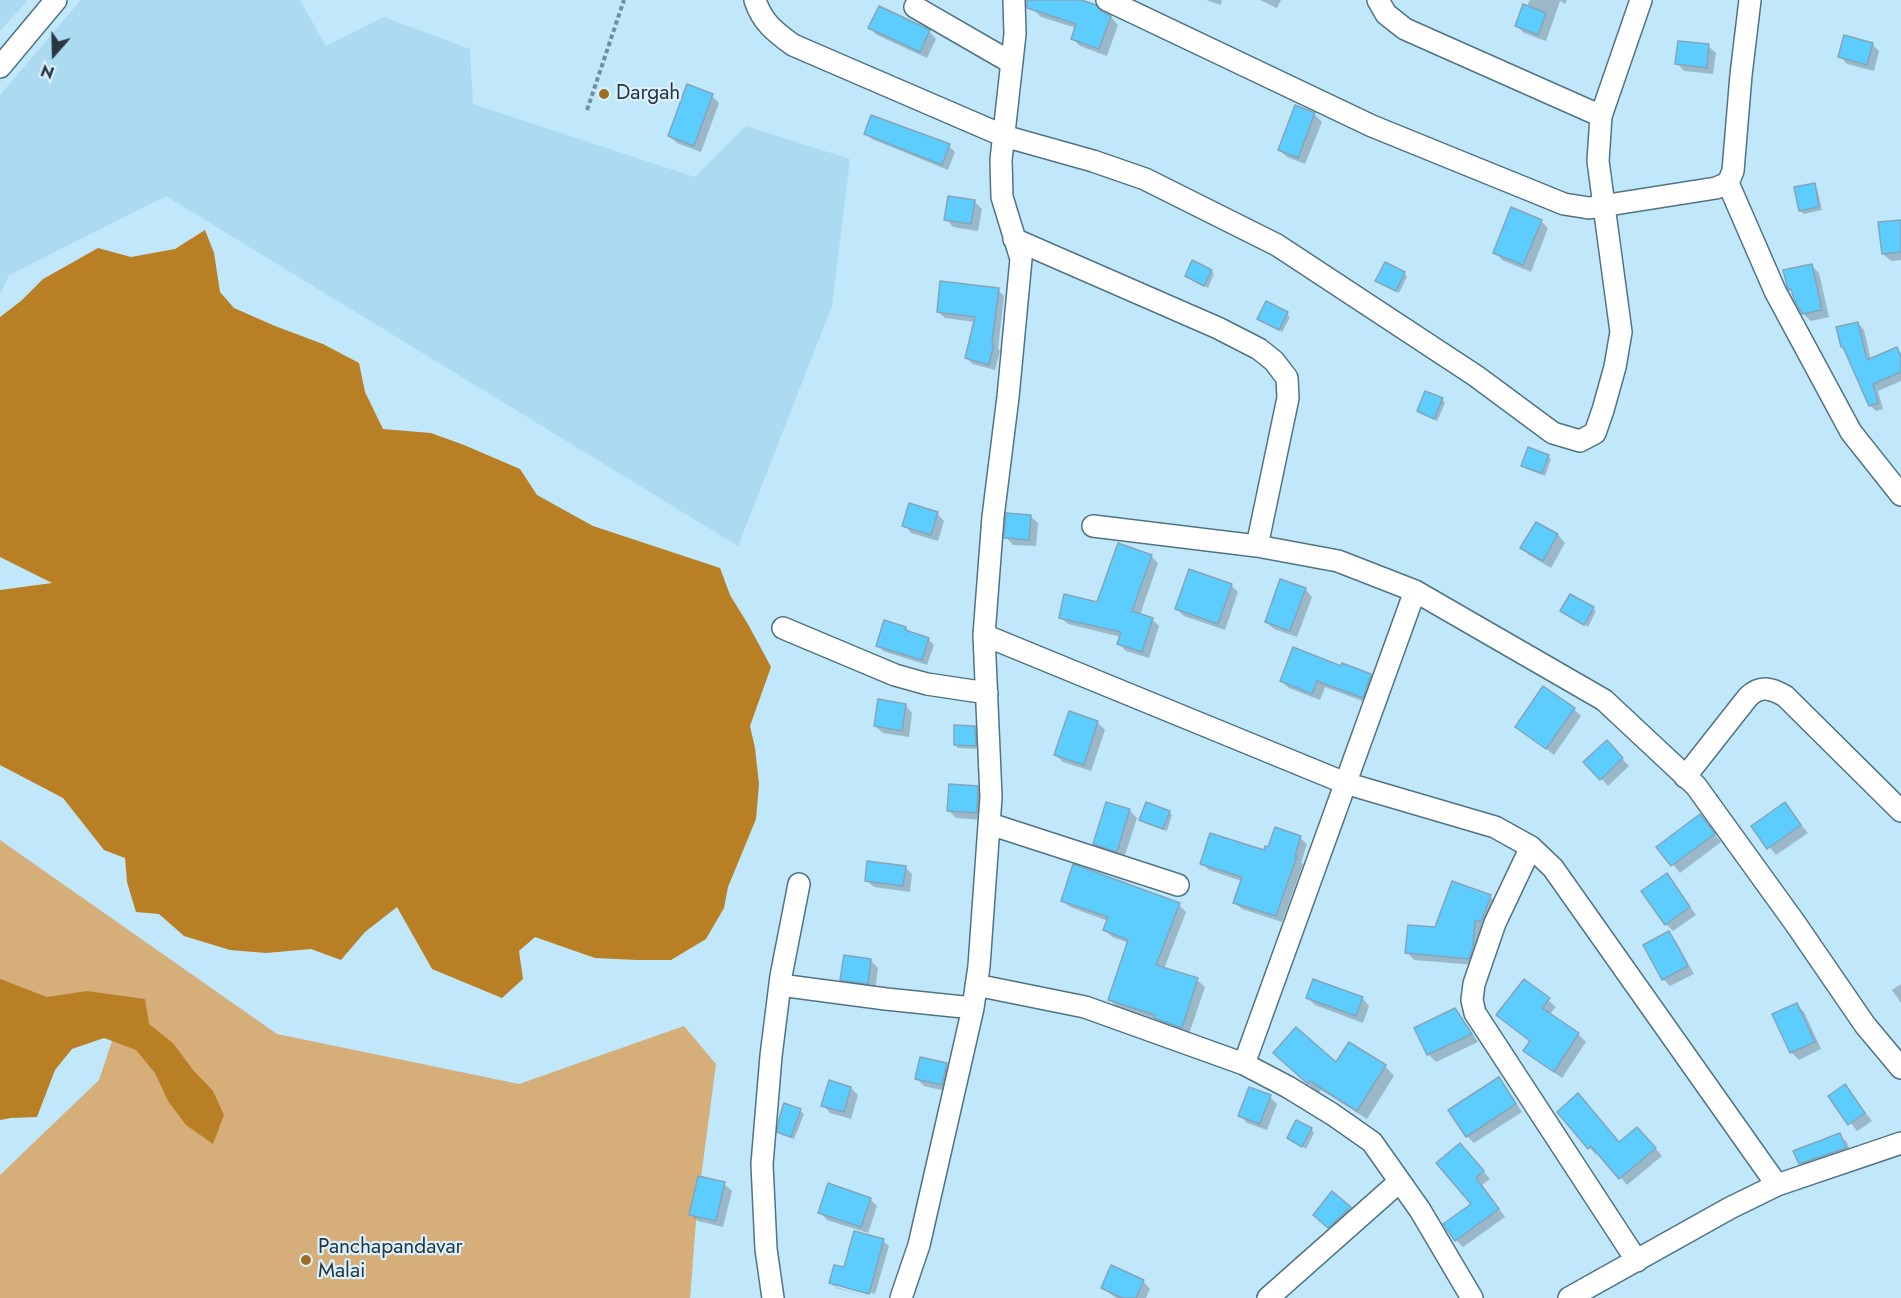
<!DOCTYPE html>
<style>
body{margin:0}
#map{position:relative;width:1901px;height:1298px;overflow:hidden;background:#c1e7fb;font-family:Jost,sans-serif}
canvas{display:block}
.north{position:absolute;left:24px;top:24px;width:60px;height:60px;-webkit-text-stroke:4px #dbf1fe;paint-order:stroke;rotate:200deg;font-size:16px;font-weight:700;line-height:24px;text-align:center;color:#28373f}
.north::after{content:'';display:block;margin:auto;width:21px;height:27px;background:#28373f;clip-path:polygon(50% 0,100% 100%,50% 72%,0 100%)}
</style>
<div id="map">
<canvas width="1901" height="1298"></canvas>
<div class="north">N</div>
</div>
<script>
const ctx = document.querySelector('canvas').getContext('2d');
ctx.lineJoin = 'round';
function fillPath(path, color) { ctx.fillStyle = color; ctx.fill(path, 'evenodd'); }
function strokePath(path, color, width, dash) { ctx.strokeStyle = color; ctx.lineWidth = width; ctx.lineCap = dash ? 'butt' : 'round'; ctx.setLineDash(dash || []); ctx.stroke(path); }
function drawText(font, color, halo, rows, align = 'center') {
  ctx.font = font + ' Jost,sans-serif'; ctx.lineWidth = 4.5; ctx.setLineDash([]); ctx.textBaseline = 'middle'; ctx.strokeStyle = halo; ctx.fillStyle = color; for (const [text, x, y, turn = 0] of rows) {
    ctx.save(); ctx.translate(x, y); ctx.rotate((+turn || 0) * Math.PI / 180); ctx.textAlign = isNaN(turn) ? turn : align; if (halo) ctx.strokeText(text, 0, 0); ctx.fillText(text, 0, 0); ctx.restore();
  }
}
fillPath(new Path2D(`
 M0,0H28L0,31Z
 M81,0H300L326,46L384,17L470,49L473,104L695,177L746,126L850,159L832,306L738,546L166,196L9,275L0,295V95Z`), '#acdaf1');
fillPath(new Path2D(`
 M0,840L277,1034L519,1084L684,1026L716,1064L697,1208L690,1298H0V1175L99,1080L120,1017L0,999Z`), '#d6ae7a');
fillPath(new Path2D(`
 M205,230L214,253L220,292L234,308L275,326L323,344L359,363L365,392L383,429L431,433L464,445L520,469L537,495L593,526L720,568L730,595L749,626L771,667L750,726L755,748L759,784L756,819L728,887L724,908L706,939L671,960H637L595,958L535,937L519,951L523,979L502,998L432,969L397,907L365,932L341,960L311,949L266,953L230,950L184,936L159,914L136,912L127,882L125,858L104,850L63,798L0,765V590L52,583L0,557V317L21,301L43,279L98,248L131,257L175,249Z
 M0,979L47,997L87,991L145,999L149,1024L173,1043L193,1070L213,1091L224,1115L213,1144L186,1125L168,1101L155,1073L136,1050L104,1038L72,1049L55,1070L37,1117L11,1118L0,1120Z`), '#b97f24');
fillPath(new Path2D(`
 M1037,0H1078L1111,17L1118,25L1107,56L1080,46L1072,38L1076,28L1041,17L1033,9Z
 M1206,0H1222L1221,5Z
 M1260,0H1281L1277,8Z
 M1530,0H1567L1565,4L1560,1L1546,41L1524,33L1517,26Z
 M870,28L929,31L936,39L927,58L877,35Z
 M1872,44L1879,51L1874,71L1847,64L1840,56Z
 M1708,46L1716,53L1713,74L1684,71L1677,63Z
 M712,96L719,103L701,152L677,143L669,136Z
 M1296,107L1314,114L1322,122L1305,164L1287,157L1279,150Z
 M866,133L949,146L955,152L948,170L872,139Z
 M1814,185L1817,188L1822,210L1804,214L1800,211Z
 M975,202L982,209L978,231L953,227L946,219Z
 M1541,221L1548,228L1531,272L1502,260L1495,252Z
 M1901,221V260L1891,261L1883,254Z
 M1812,266L1819,273L1829,317L1811,321L1803,314L1794,293L1790,289Z
 M1211,271L1214,274L1208,288L1187,276Z
 M1404,273L1407,277L1399,293L1377,281Z
 M998,290L1004,296L998,349L1000,351L995,370L973,364L966,358L975,322L945,318L938,312Z
 M1287,314L1290,317L1282,332L1259,318Z
 M1858,323L1864,330L1871,360L1896,349L1901,353V381L1878,391L1883,409L1876,411L1870,405L1842,346Z
 M1442,399L1445,403L1437,421L1418,411Z
 M1548,456L1551,459L1545,476L1526,469L1523,465Z
 M937,513L944,521L938,541L911,533L904,525Z
 M1030,516L1038,523L1036,546L1013,545L1006,537Z
 M1536,524L1558,535L1565,543L1551,568L1529,555L1522,548Z
 M1151,556L1158,563L1140,615L1152,619L1159,626L1149,658L1126,651L1119,644L1121,637L1068,624L1060,617L1098,604Z
 M1231,585L1238,592L1225,630L1184,616L1177,609Z
 M1305,589L1312,597L1297,637L1274,629L1266,622Z
 M1593,608L1596,611L1588,627L1562,611Z
 M885,622L906,628L911,634L928,639L934,645L927,665L883,651L878,645Z
 M1343,665L1371,675L1378,683L1370,704L1325,687L1320,700L1289,688L1281,681L1342,668Z
 M905,705L912,713L909,737L883,733L875,726Z
 M1574,709L1581,716L1554,755L1517,726Z
 M1070,713L1098,723L1105,730L1091,771L1063,762L1056,755Z
 M975,727L978,730L979,749L958,748L955,745Z
 M1607,743L1629,766L1608,786L1586,762Z
 M977,787L984,794V820L956,818L949,811Z
 M1107,804L1130,811L1137,818L1124,858L1102,851L1094,843Z
 M1785,804L1808,833L1776,855L1753,827Z
 M1169,812L1172,815L1167,831L1144,823L1141,819Z
 M1700,816L1721,842L1680,873L1659,847Z
 M1300,838L1307,844L1301,863L1303,864L1282,922L1242,909L1235,903L1242,881L1209,870L1202,863L1265,852Z
 M905,867L912,874L910,892L874,887L866,880Z
 M1667,875L1696,915L1673,931L1666,924Z
 M1490,896L1498,904L1489,929L1482,926L1480,956L1476,965L1414,960L1407,952L1436,929Z
 M1062,900L1179,905L1186,912L1164,969L1197,980L1205,987L1189,1034L1163,1025L1158,1020L1117,1007L1110,1000L1129,943L1112,937L1105,930L1108,921L1070,907Z
 M1669,933L1676,941L1694,974L1670,986L1663,979Z
 M871,961L878,968L875,990L849,987L842,980Z
 M1525,981L1556,1007L1549,1015L1578,1034L1586,1042L1562,1078L1533,1058L1525,1051L1531,1042L1498,1015Z
 M1901,984V1003L1892,990Z
 M1308,998H1362L1369,1006L1363,1023L1315,1005Z
 M1796,1005L1804,1012L1821,1049L1799,1060L1791,1052Z
 M1455,1010L1462,1018L1478,1042L1436,1062L1428,1054Z
 M1284,1062L1385,1066L1394,1076L1367,1119L1321,1090L1318,1093Z
 M946,1065L954,1072L949,1092L924,1086L917,1079Z
 M1499,1079L1506,1087L1522,1112L1474,1143L1467,1136Z
 M1845,1086L1872,1121L1857,1131L1830,1096Z
 M851,1088L858,1095L851,1119L830,1113L823,1105Z
 M1270,1097L1277,1104L1267,1130L1247,1123L1240,1115Z
 M800,1111L804,1114L794,1139L782,1135L779,1131Z
 M1559,1112L1620,1143L1645,1136L1662,1156L1627,1185L1599,1152L1596,1155L1589,1147Z
 M1311,1129L1314,1133L1306,1149L1289,1138Z
 M1839,1135L1847,1142L1852,1156L1807,1171L1800,1163Z
 M1467,1152L1490,1179L1482,1185L1505,1217L1463,1247L1456,1240L1473,1204Z
 M724,1184L732,1191L723,1227L698,1221L690,1214Z
 M1332,1194L1357,1216L1336,1234L1322,1222Z
 M870,1199L877,1206L868,1233L827,1220L820,1212Z
 M883,1241L889,1246L875,1294L835,1283V1287L874,1298L836,1288L831,1283L845,1269Z
 M1143,1281L1150,1289L1146,1298H1116L1103,1288Z`), '#0003');
const building = new Path2D(`
 M1027,0H1082L1096,5L1101,11L1111,16L1099,49L1071,39L1076,24L1027,8Z
 M1523,4L1546,13L1538,35L1515,26Z
 M879,6L930,30L920,52L868,28Z
 M1844,35L1873,43L1867,65L1838,57Z
 M1678,41L1709,44L1707,68L1675,64Z
 M687,84L713,94L694,146L668,136Z
 M1295,105L1315,113L1298,158L1278,150Z
 M871,115L950,144L942,165L864,134Z
 M1815,183L1819,207L1799,211L1794,187Z
 M948,196L975,200L971,224L944,220Z
 M1511,207L1542,220L1523,265L1493,253Z
 M1901,220V252L1882,254L1878,222Z
 M1192,260L1212,270L1204,286L1185,276Z
 M1385,262L1405,272L1396,291L1375,281Z
 M1812,264L1822,310L1802,314L1794,299L1791,289L1789,290L1787,286L1783,270Z
 M940,281L999,288L992,342L994,343L989,365L965,358L975,317L937,312Z
 M1266,301L1288,312L1279,330L1257,319Z
 M1858,322L1867,360L1897,347L1901,357V372L1873,384L1878,403L1869,406L1843,347H1841L1836,327Z
 M1425,391L1443,398L1434,419L1417,411Z
 M1528,447L1549,455L1542,473L1521,466Z
 M909,503L938,512L931,535L902,526Z
 M1006,513L1031,515L1029,540L1004,538Z
 M1536,522L1558,534L1543,561L1520,548Z
 M1118,543L1152,555L1132,611L1153,618L1142,652L1117,644L1121,632L1059,618L1064,594L1097,602Z
 M1189,569L1232,584L1218,624L1175,609Z
 M1280,579L1306,588L1290,631L1265,622Z
 M1570,594L1594,607L1584,625L1560,611Z
 M884,620L906,627L905,630L929,638L922,660L876,646Z
 M1293,647L1341,666L1342,663L1371,674L1363,698L1317,681L1312,694L1280,681Z
 M1543,686L1575,708L1546,749L1515,727Z
 M878,699L906,704L902,731L874,726Z
 M1069,711L1098,721L1084,765L1054,755Z
 M954,725L975,726L976,746L954,745Z
 M1607,740L1623,758L1600,780L1583,762Z
 M949,784L978,786L977,813L947,811Z
 M1106,802L1130,809L1117,852L1093,844Z
 M1146,802L1170,811L1163,829L1139,820Z
 M1785,802L1801,825L1767,849L1751,826Z
 M1700,814L1715,834L1671,866L1656,847Z
 M1275,827L1301,836L1295,856H1297L1276,916L1233,903L1242,877L1200,864L1210,833L1264,850L1265,846L1268,847Z
 M867,861L906,866L903,886L865,881Z
 M1073,864L1180,903L1156,965L1198,978L1182,1028L1154,1018L1155,1015L1108,1000L1128,940L1103,930L1108,917L1061,901Z
 M1667,873L1690,907L1665,925L1641,891Z
 M1452,881L1491,895L1481,922L1475,920L1473,948L1469,959L1405,953L1408,925L1435,927Z
 M1669,931L1688,966L1662,980L1643,945Z
 M844,955L871,959L868,984L840,980Z
 M1313,979L1363,997L1356,1016L1306,998Z
 M1524,979L1550,998L1542,1008L1579,1033L1554,1072L1523,1051L1530,1041L1496,1015Z
 M1797,1003L1815,1042L1790,1053L1772,1014Z
 M1455,1008L1472,1034L1427,1055L1414,1028Z
 M1296,1027L1336,1062L1349,1042L1386,1065L1357,1111L1310,1081L1308,1084L1273,1053Z
 M920,1057L947,1063L942,1085L915,1079Z
 M1499,1077L1516,1104L1466,1137L1448,1110Z
 M829,1080L851,1087L844,1112L821,1106Z
 M1845,1084L1865,1113L1848,1125L1828,1096Z
 M1249,1087L1271,1095L1260,1124L1238,1116Z
 M1578,1093L1619,1142L1637,1127L1656,1148L1619,1179L1591,1146L1588,1149L1557,1112Z
 M784,1103L801,1109L791,1137L777,1132L779,1119Z
 M1296,1120L1312,1128L1302,1147L1287,1138Z
 M1840,1133L1846,1148L1799,1164L1793,1151Z
 M1460,1143L1484,1171L1476,1178L1499,1209L1455,1241L1443,1224L1471,1204L1436,1163Z
 M698,1176L725,1182L716,1221L689,1215Z
 M828,1183L871,1198L861,1227L818,1213Z
 M1332,1191L1351,1207L1328,1228L1313,1215Z
 M854,1231L884,1239L869,1294L829,1283L834,1265L844,1267Z
 M1111,1265L1144,1280L1136,1298H1122L1101,1288Z`);
fillPath(building, '#5dccff');
strokePath(building, '#82a6b9', 1.5);
const minor = new Path2D(`
 M755,0C762,22 775,32 793,45L1004,136L1093,161L1145,179L1277,245L1476,376L1553,433L1580,441L1595,433L1603,410L1615,367L1621,332L1598,161L1601,116L1641,0
 M1107,0L1372,126L1564,204L1589,208L1716,188L1728,183L1775,291L1851,432L1901,495
 M1378,0L1386,14L1405,29L1601,116
 M915,7L1012,63
 M0,67L56,0
 M1728,183L1733,171L1741,75L1750,0
 M1014,239L1218,328L1259,349L1274,361L1287,378L1288,398L1257,546
 M1093,526L1257,546L1338,561L1415,591L1604,700L1696,786L1795,923L1865,1025L1901,1068
 M783,628L895,675L927,684L987,693
 M984,635L1345,783L1495,827L1531,847L1553,868L1777,1185
 M1685,777L1748,697C1760,685 1771,688 1785,696L1901,811
 M990,824L1178,885
 M1531,847L1495,923L1474,984L1472,1000L1475,1013L1637,1261
 M780,985L886,999L973,1008
 M976,985L1085,1007L1244,1064L1288,1087L1332,1114L1372,1142L1420,1210L1472,1298
 M1244,1064L1415,591
 M773,1298L766,1249L762,1164L771,1056L781,976L799,884
 M901,1298L919,1245L973,1008L979,966L991,797L984,635L993,517L1008,397L1021,259L1002,197L1001,160L1015,34L1014,0
 M1268,1298L1399,1182
 M1569,1298L1730,1208L1777,1185L1901,1143`);
strokePath(minor, '#507385', 24);
strokePath(new Path2D(`
 M587,110L624,0`), '#738e9b', 4, [4.5, 3]);
strokePath(minor, '#fff', 21);
for (const [x, y, r, color] of [
 [604,94,6,"#9e6d21"],
 [306,1260,6,"#9e6d21"]
]) { const dot = new Path2D(); dot.arc(x, y, r, 0, 2 * Math.PI); ctx.fillStyle = color; ctx.fill(dot); strokePath(dot, '#dbf1fe', 2); }
drawText('21px', '#28373f', '#dbf1fe', [
 ["Dargah",616,94],
 ["Panchapandavar",318,1248],
 ["Malai",318,1272]
], 'left');
</script>
